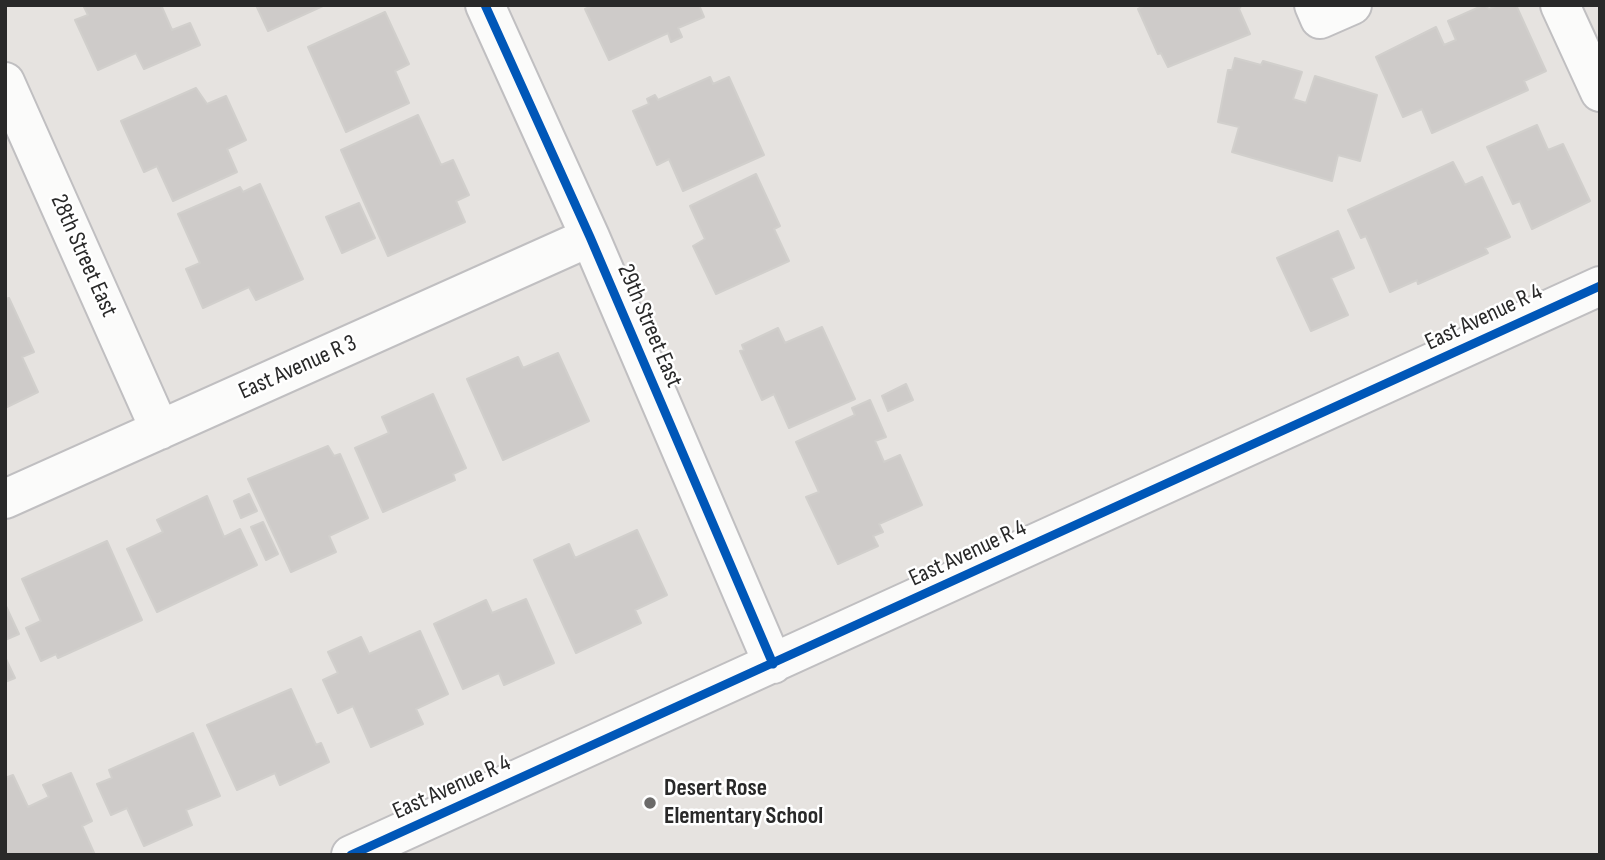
<!DOCTYPE html>
<style>
body{margin:0}
#map{position:relative;width:1605px;height:860px;overflow:hidden;background:#e6e3e0;font-family:"Sofia Sans Condensed",sans-serif}
canvas{display:block}
.frame{position:absolute;inset:0;border:7px solid #292929;pointer-events:none}
</style>
<div id="map">
<canvas width="1605" height="860"></canvas>
<div class="frame"></div>
</div>
<script>
const ctx = document.querySelector('canvas').getContext('2d');
ctx.lineJoin = 'round';
function fillPath(path, color) { ctx.fillStyle = color; ctx.fill(path, 'evenodd'); }
function strokePath(path, color, width, dash) { ctx.strokeStyle = color; ctx.lineWidth = width; ctx.lineCap = dash ? 'butt' : 'round'; ctx.setLineDash(dash || []); ctx.stroke(path); }
function drawText(font, color, halo, rows, align = 'center') {
  ctx.font = font + ' "Sofia Sans Condensed",sans-serif'; ctx.lineWidth = 5; ctx.setLineDash([]); ctx.textBaseline = 'middle'; ctx.strokeStyle = halo; ctx.fillStyle = color; for (const [text, x, y, turn = 0] of rows) {
    ctx.save(); ctx.translate(x, y); ctx.rotate((+turn || 0) * Math.PI / 180); ctx.textAlign = isNaN(turn) ? turn : align; if (halo) ctx.strokeText(text, 0, 0); ctx.fillText(text, 0, 0); ctx.restore();
  }
}
const building = new Path2D(`
 M83,5H161L172,30L190,23L200,45L144,69L136,53L98,70L75,20L88,15Z
 M256,5H325L268,31Z
 M594,5H699L704,17L678,28L682,37L671,42L668,33L609,60L585,9Z
 M1146,5H1242L1239,9L1250,34L1168,67L1161,53L1158,54L1138,9Z
 M1484,5L1489,9L1498,5H1516L1546,71L1524,81L1528,90L1432,133L1422,109L1403,117L1376,57L1436,27L1444,45L1456,40L1448,21Z
 M385,12L409,64L395,71L409,103L346,132L308,47Z
 M1235,58L1261,65L1263,61L1302,72L1293,99L1306,103L1315,76L1377,95L1360,161L1338,155L1332,181L1232,152L1239,127L1218,122L1228,70H1232Z
 M710,77L713,84L729,77L764,155L683,191L669,159L657,165L633,111L649,104L647,99L655,95L658,100Z
 M196,88L207,104L226,96L246,140L227,149L237,172L173,201L157,166L144,172L121,121Z
 M418,115L441,165L453,160L469,195L456,201L465,222L388,256L341,150Z
 M1537,125L1548,150L1563,144L1590,201L1532,229L1520,201L1513,204L1487,147Z
 M1453,162L1465,185L1482,177L1510,237L1485,248L1488,253L1418,284L1417,280L1390,292L1366,236L1361,238L1348,210Z
 M756,174L780,226L774,229L789,261L716,294L693,246L705,239L690,206Z
 M260,184L303,279L256,300L249,287L203,308L186,269L200,263L178,214L240,187L243,192Z
 M359,203L375,238L342,253L326,217Z
 M1338,231L1354,268L1331,278L1348,315L1311,331L1277,258Z
 M9,298L34,352L22,357L38,392L5,408V299Z
 M822,327L855,399L789,428L774,394L762,400L740,351L744,350L742,345L778,328L785,343Z
 M558,353L589,421L503,460L467,379L518,357L523,368Z
 M906,384L913,400L888,411L882,396Z
 M433,394L466,468L453,474L455,480L383,512L355,448L389,433L382,417Z
 M870,400L886,437L875,441L884,462L900,455L922,505L879,524L883,532L873,536L878,546L838,564L806,497L819,492L796,442L855,415L852,408Z
 M328,446L334,456L340,454L368,518L329,536L336,552L291,572L248,479Z
 M249,494L257,511L241,518L234,501Z
 M207,496L224,537L240,529L257,565L157,612L127,549L163,532L157,520Z
 M263,522L278,554L266,560L251,527Z
 M637,530L667,595L635,610L641,623L576,653L534,560L569,544L575,558Z
 M107,541L142,620L58,658L56,654L41,661L26,628L41,621L22,579Z
 M526,599L554,663L504,685L499,673L463,689L434,624L486,600L492,613Z
 M5,604L19,634L5,640Z
 M420,631L448,694L416,709L423,724L371,747L353,706L338,713L323,680L338,673L328,652L361,637L369,654Z
 M5,657L15,678L5,682Z
 M291,689L316,745L321,743L329,762L280,785L275,773L237,790L207,725Z
 M193,733L220,796L186,810L192,825L144,846L127,808L111,815L97,784L112,778L109,770Z
 M71,773L92,821L82,826L95,855H5V778L13,775L28,807L49,797L43,785Z`);
fillPath(building, '#cecbc9');
strokePath(building, '#d1cfcc', 2);
const minor = new Path2D(`
 M485,5L590,237L773,664
 M1314,5L1320,19L1352,5
 M1560,5L1600,92
 M5,82L160,430
 M5,499L590,237
 M351,855L1600,286`);
strokePath(minor, '#c0bfc1', 42);
strokePath(minor, '#fbfbfa', 38);
strokePath(new Path2D(`
 M485,5L590,237L773,664
 M351,855L1600,286`), '#0057b8', 9);
for (const [x, y, r, color] of [
 [650,803,7,"#6b6a69"]
]) { const dot = new Path2D(); dot.arc(x, y, r, 0, 2 * Math.PI); ctx.fillStyle = color; ctx.fill(dot); strokePath(dot, '#fff', 2.5); }
drawText('24px', '#292929', '#fff', [
 ["28th Street East",83,256,66],
 ["East Avenue R 4",1484,318,-25],
 ["29th Street East",649,326,67],
 ["East Avenue R 3",298,368,-24],
 ["East Avenue R 4",968,554,-25],
 ["East Avenue R 4",452,788,-24]
]);
drawText('bold 24px', '#292929', '#fff', [
 ["Desert Rose",664,789],
 ["Elementary School",664,817]
], 'left');
</script>
